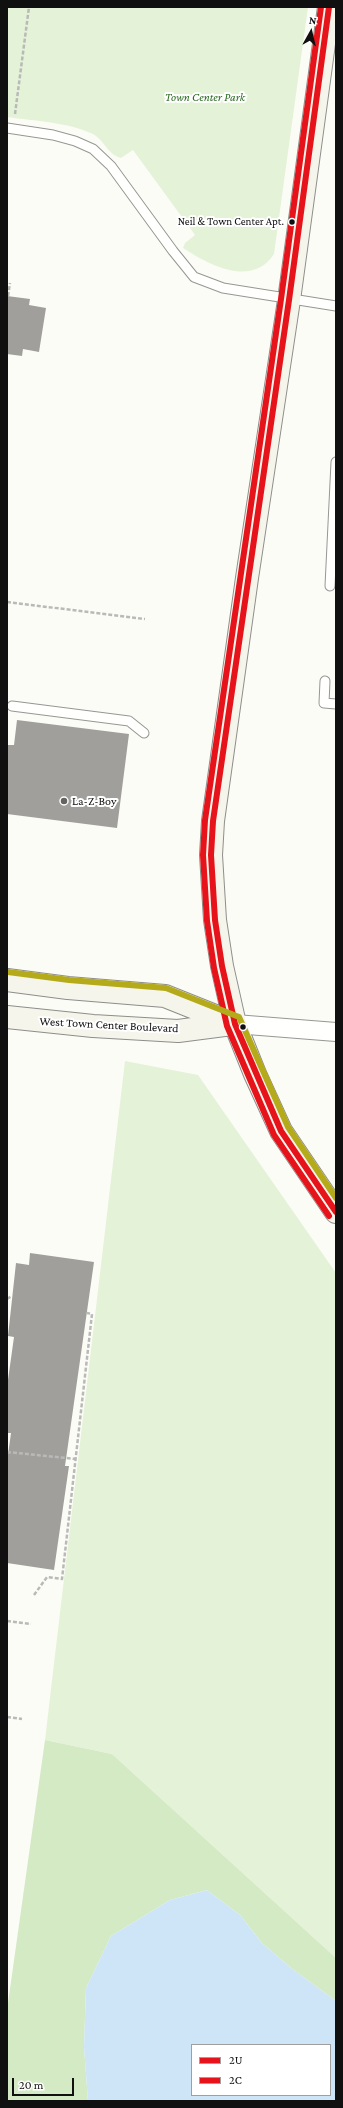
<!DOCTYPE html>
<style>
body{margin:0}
#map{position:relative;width:343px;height:2108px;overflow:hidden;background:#fcfcf7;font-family:"Crimson Pro",serif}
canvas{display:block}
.frame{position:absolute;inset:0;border:8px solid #101010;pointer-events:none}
.legend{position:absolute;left:191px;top:2044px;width:140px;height:52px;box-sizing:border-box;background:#fff;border:1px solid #9f9f9f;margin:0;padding:5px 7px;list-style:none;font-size:12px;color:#101010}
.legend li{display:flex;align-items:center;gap:8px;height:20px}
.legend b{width:20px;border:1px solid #9f9f9f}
.north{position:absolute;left:291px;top:12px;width:40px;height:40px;-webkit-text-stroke:3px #fff;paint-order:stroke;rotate:8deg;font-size:11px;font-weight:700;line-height:16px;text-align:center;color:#101010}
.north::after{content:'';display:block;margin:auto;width:14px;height:18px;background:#101010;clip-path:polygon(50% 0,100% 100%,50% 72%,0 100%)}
.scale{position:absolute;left:12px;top:2078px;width:62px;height:18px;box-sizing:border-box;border:2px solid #101010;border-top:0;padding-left:5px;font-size:12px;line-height:14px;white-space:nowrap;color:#101010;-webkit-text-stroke:3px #fff;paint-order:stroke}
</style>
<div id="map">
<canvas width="343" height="2108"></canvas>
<div class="frame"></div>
<ul class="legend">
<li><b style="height:5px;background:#e7131a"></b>2U</li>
<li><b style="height:5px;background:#e7131a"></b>2C</li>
</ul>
<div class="north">N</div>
<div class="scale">20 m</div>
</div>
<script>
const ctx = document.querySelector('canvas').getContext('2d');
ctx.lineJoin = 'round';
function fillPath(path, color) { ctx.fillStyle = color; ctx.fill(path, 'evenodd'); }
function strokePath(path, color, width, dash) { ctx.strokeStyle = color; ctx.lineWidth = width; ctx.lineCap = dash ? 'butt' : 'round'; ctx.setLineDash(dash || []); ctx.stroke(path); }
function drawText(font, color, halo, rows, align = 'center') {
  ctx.font = font + ' "Crimson Pro",serif'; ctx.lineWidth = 4; ctx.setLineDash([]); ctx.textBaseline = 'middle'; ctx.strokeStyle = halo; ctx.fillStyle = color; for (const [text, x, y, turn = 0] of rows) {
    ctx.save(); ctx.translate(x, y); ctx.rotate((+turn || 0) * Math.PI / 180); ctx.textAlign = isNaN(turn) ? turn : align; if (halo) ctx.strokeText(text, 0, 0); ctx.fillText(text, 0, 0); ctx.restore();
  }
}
fillPath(new Path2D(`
 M7,7H308L274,254C252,288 209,265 183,248L185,243L195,235L133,150L121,158C108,155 104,140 93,134C67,122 35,121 7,117Z
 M125,1061L198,1075L336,1273V1958L112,1754L45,1740Z`), '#e4f2d7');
fillPath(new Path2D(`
 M45,1740L112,1754L336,1958V2001L291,1968L262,1943L240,1915L207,1890L170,1900L111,1936L86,1988L84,2047L88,2101H7V2010Z`), '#d4eac5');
fillPath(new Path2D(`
 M207,1890L240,1915L262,1943L291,1968L336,2001V2101H88L84,2047L86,1988L111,1936L170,1900ZM192,2045H330V2095H192Z`), '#cde5f6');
fillPath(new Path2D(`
 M7,296L30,299L29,305L46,308L39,352L23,349L22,356L7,354Z
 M17,720L129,734L117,828L7,814V745H14Z
 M30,1253L94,1262L65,1466H69L54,1570L7,1563V1462L11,1433H7V1387L14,1337L8,1336L16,1263L29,1265Z`), '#a09f9c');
const service = new Path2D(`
 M7,128L53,135L75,141L93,149L111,166L173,251L194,277L223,288L336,306
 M330,586L336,462
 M325,681L324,703L336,704
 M12,706L129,721L144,733`);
const minor = new Path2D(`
 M235,1024L336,1032`);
const secondary = new Path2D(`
 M329,7L289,300L247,578L213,821L211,855L215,920L222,966L235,1024L255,1074L281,1131L336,1212
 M7,980L68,988L165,996L235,1024
 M7,1017L93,1026L178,1031L232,1024`);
strokePath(service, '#969694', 11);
strokePath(minor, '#969694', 20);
strokePath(secondary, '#8d8d8b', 24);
strokePath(new Path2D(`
 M15,114L29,7
 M8,296L10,283
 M7,602L145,619
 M7,1299L12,1296
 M7,1452L76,1459
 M34,1595L47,1577L62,1579L92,1314L87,1313
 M7,1621L31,1624
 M7,1717L22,1719`), '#b9b9b8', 2.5, [4, 2]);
strokePath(service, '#fffffe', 9);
strokePath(minor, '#fffffe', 18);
strokePath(secondary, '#f6f5eb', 22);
strokePath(new Path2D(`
 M329,7L289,300L213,821L211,855L215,920L222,966L235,1024L281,1131L336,1212`), '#e7131a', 6);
strokePath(new Path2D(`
 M321,7L281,299L205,820L203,855L207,921L214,968L227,1026L274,1135L329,1216`), '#e7131a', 6);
strokePath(new Path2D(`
 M8,972L69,980L166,988L239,1017L288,1127L336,1198`), '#b5ab1a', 6);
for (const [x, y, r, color] of [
 [292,222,3.5,"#101010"],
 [64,801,4,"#636361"],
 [243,1027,3.5,"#101010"]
]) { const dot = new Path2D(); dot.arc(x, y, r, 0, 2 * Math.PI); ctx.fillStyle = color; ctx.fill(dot); strokePath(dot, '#fff', 1.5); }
drawText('11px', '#101010', '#fff', [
 ["Neil & Town Center Apt.",284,222]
], 'right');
drawText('italic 12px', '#296a1f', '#fff', [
 ["Town Center Park",205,97]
]);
drawText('12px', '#101010', '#fff', [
 ["La-Z-Boy",72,801]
], 'left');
drawText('12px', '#101010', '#fff', [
 ["West Town Center Boulevard",109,1025,3]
]);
</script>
